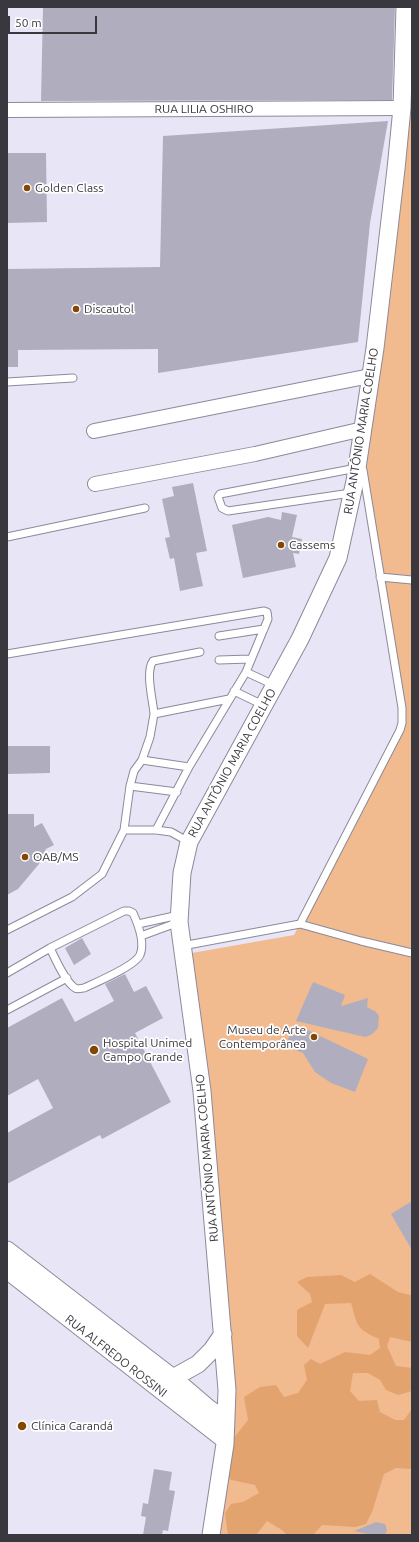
<!DOCTYPE html>
<meta charset="utf-8">
<style>
body{margin:0}
#map{position:relative;width:419px;height:1542px;overflow:hidden;background:#e8e5f7;font-family:Ubuntu,sans-serif}
canvas{display:block}
.frame{position:absolute;inset:0;border:8px solid #39383f;pointer-events:none}
.scale{position:absolute;left:8px;top:16px;width:89px;height:18px;box-sizing:border-box;border:2px solid #39383f;border-top:0;padding-left:5px;font-size:12px;line-height:14px;white-space:nowrap;color:#39383f;-webkit-text-stroke:3px #fff;paint-order:stroke}
</style>
<div id="map">
<canvas width="419" height="1542"></canvas>
<div class="frame"></div>
<div class="scale">50 m</div>
</div>
<script>
const ctx = document.querySelector('canvas').getContext('2d');
ctx.lineJoin = 'round';
function fillPath(path, color) { ctx.fillStyle = color; ctx.fill(path, 'evenodd'); }
function strokePath(path, color, width, dash) { ctx.strokeStyle = color; ctx.lineWidth = width; ctx.lineCap = dash ? 'butt' : 'round'; ctx.setLineDash(dash || []); ctx.stroke(path); }
function drawText(font, color, halo, rows, align = 'center') {
  ctx.font = font + ' Ubuntu,sans-serif'; ctx.lineWidth = 3.5; ctx.setLineDash([]); ctx.textBaseline = 'middle'; ctx.strokeStyle = halo; ctx.fillStyle = color; for (const [text, x, y, turn = 0] of rows) {
    ctx.save(); ctx.translate(x, y); ctx.rotate((+turn || 0) * Math.PI / 180); ctx.textAlign = isNaN(turn) ? turn : align; if (halo) ctx.strokeText(text, 0, 0); ctx.fillText(text, 0, 0); ctx.restore();
  }
}
fillPath(new Path2D(`
 M410,95H412V1535H219L227,1482L192,953L294,935L401,730V696L365,461Z`), '#f1ba8f');
fillPath(new Path2D(`
 M370,1274L398,1292L410,1295L412,1293V1342L390,1337L387,1346L396,1366L412,1368V1391L398,1395L386,1390L380,1380L368,1373H353L350,1391L359,1401L377,1400L380,1412L395,1420H404L412,1409V1469L396,1468L384,1474L372,1512L366,1524L355,1527L322,1525L313,1535H287L282,1530L267,1521L256,1535H228L225,1513L231,1504L243,1502L259,1493L255,1485L231,1480L224,1472L233,1439L248,1420L244,1397L260,1387L276,1385L284,1397L298,1393L307,1380L304,1365L311,1359L320,1364L345,1352L370,1355L380,1348L379,1339C355,1328 358,1326 351,1303L325,1304L308,1348L297,1336V1310L312,1302L310,1294L297,1282L307,1277L341,1275L355,1282Z`), '#e3a36f');
fillPath(new Path2D(`
 M43,7H395L392,100L41,101Z
 M388,121L370,223L358,342L158,373V349L18,350V367H7V269L160,267L163,136Z
 M7,153H46L47,222L7,223Z
 M193,483L207,551L196,553L203,586L180,591L174,558L170,559L165,538L170,537L162,499L174,496L172,487Z
 M282,512L297,515L292,537L302,539L299,554L293,553L296,567L243,578L232,525L268,517L281,520Z
 M7,746H50V773L7,774Z
 M7,814H34V827L42,823L54,845L46,849L39,864L18,889L7,895Z
 M82,938L91,954L74,965L65,948Z
 M125,974L134,992L146,986L163,1018L135,1033L171,1102L102,1139L100,1135L7,1184V1133L53,1108L38,1079L7,1096V1028L62,998L75,1022L114,1001L105,984Z
 M313,982L345,995L341,1006L368,998L367,1007L376,1012L379,1016L378,1028L371,1035L365,1037L296,1021Z
 M295,1024L368,1059L355,1092L331,1083L315,1072L303,1053L285,1046Z
 M412,1201V1250L391,1214Z
 M154,1469L172,1472L169,1490L175,1491L168,1531L163,1530L162,1535H143L146,1517L141,1516L143,1503L148,1504Z
 M376,1522L385,1524L387,1530L385,1535H372L354,1531Z`), '#b0adbf');
const service = new Path2D(`
 M7,382L73,378
 M351,493L228,511L222,508L218,497L220,494L357,468
 M7,537L145,508
 M380,577L412,580
 M219,636L264,629
 M7,654L264,611L267,612L268,619L246,672L189,767L156,830
 M219,660L250,659
 M246,672L274,685
 M234,691L263,705
 M154,714C153,700 145,672 153,661L200,652
 M142,760L189,767
 M130,786L177,792
 M124,830L130,786L134,771L142,760L150,737L154,714L229,699
 M138,924L179,915
 M300,924L400,730L402,723V708L363,470
 M7,930L72,897L102,874L124,830H156L171,832L189,842
 M141,936L179,922
 M182,946L300,924L361,941L412,953
 M7,973L50,948L124,911H129L133,913C138,924 145,943 140,955C135,966 97,982 84,988C81,988 78,990 75,988C65,982 55,958 50,948
 M7,1010L67,978`);
const minor = new Path2D(`
 M7,110L402,108
 M94,431L370,376
 M95,484L255,454L363,429`);
const tertiary = new Path2D(`
 M7,1250L173,1378L208,1408L225,1420
 M7,1270L225,1440
 M173,1378L198,1364L212,1350L223,1334
 M211,1535L225,1444L227,1390L202,1091L179,922L182,873L189,842L300,639L338,558L355,481L375,348L396,169L402,108L405,7`);
strokePath(service, '#8c899a', 9);
strokePath(minor, '#8c899a', 16);
strokePath(tertiary, '#8c899a', 19);
strokePath(service, '#fff', 7);
strokePath(minor, '#fff', 14);
strokePath(tertiary, '#fff', 17);
for (const [x, y, r, color] of [
 [27,188,4,"#834702"],
 [76,309,4,"#834702"],
 [281,545,4,"#834702"],
 [25,857,4,"#834702"],
 [314,1037,4,"#834702"],
 [94,1050,5,"#834702"],
 [22,1426,5,"#834702"]
]) { const dot = new Path2D(); dot.arc(x, y, r, 0, 2 * Math.PI); ctx.fillStyle = color; ctx.fill(dot); strokePath(dot, '#fff', 1.5); }
drawText('12px', '#39383f', '#fff', [
 ["RUA LILIA OSHIRO",204,109],
 ["RUA ANTÔNIO MARIA COELHO",361,431,-81],
 ["RUA ANTÔNIO MARIA COELHO",232,763,-61],
 ["RUA ANTÔNIO MARIA COELHO",207,1158,-95],
 ["RUA ALFREDO ROSSINI",116,1356,38]
]);
drawText('12px', '#39383f', '#fff', [
 ["Golden Class",35,188],
 ["Discautol",84,309],
 ["Cassems",289,545],
 ["OAB/MS",33,857],
 ["Museu de Arte",306,1030,"right"],
 ["Contemporânea",306,1044,"right"],
 ["Hospital Unimed",103,1043],
 ["Campo Grande",103,1057],
 ["Clínica Carandá",31,1426]
], 'left');
</script>
